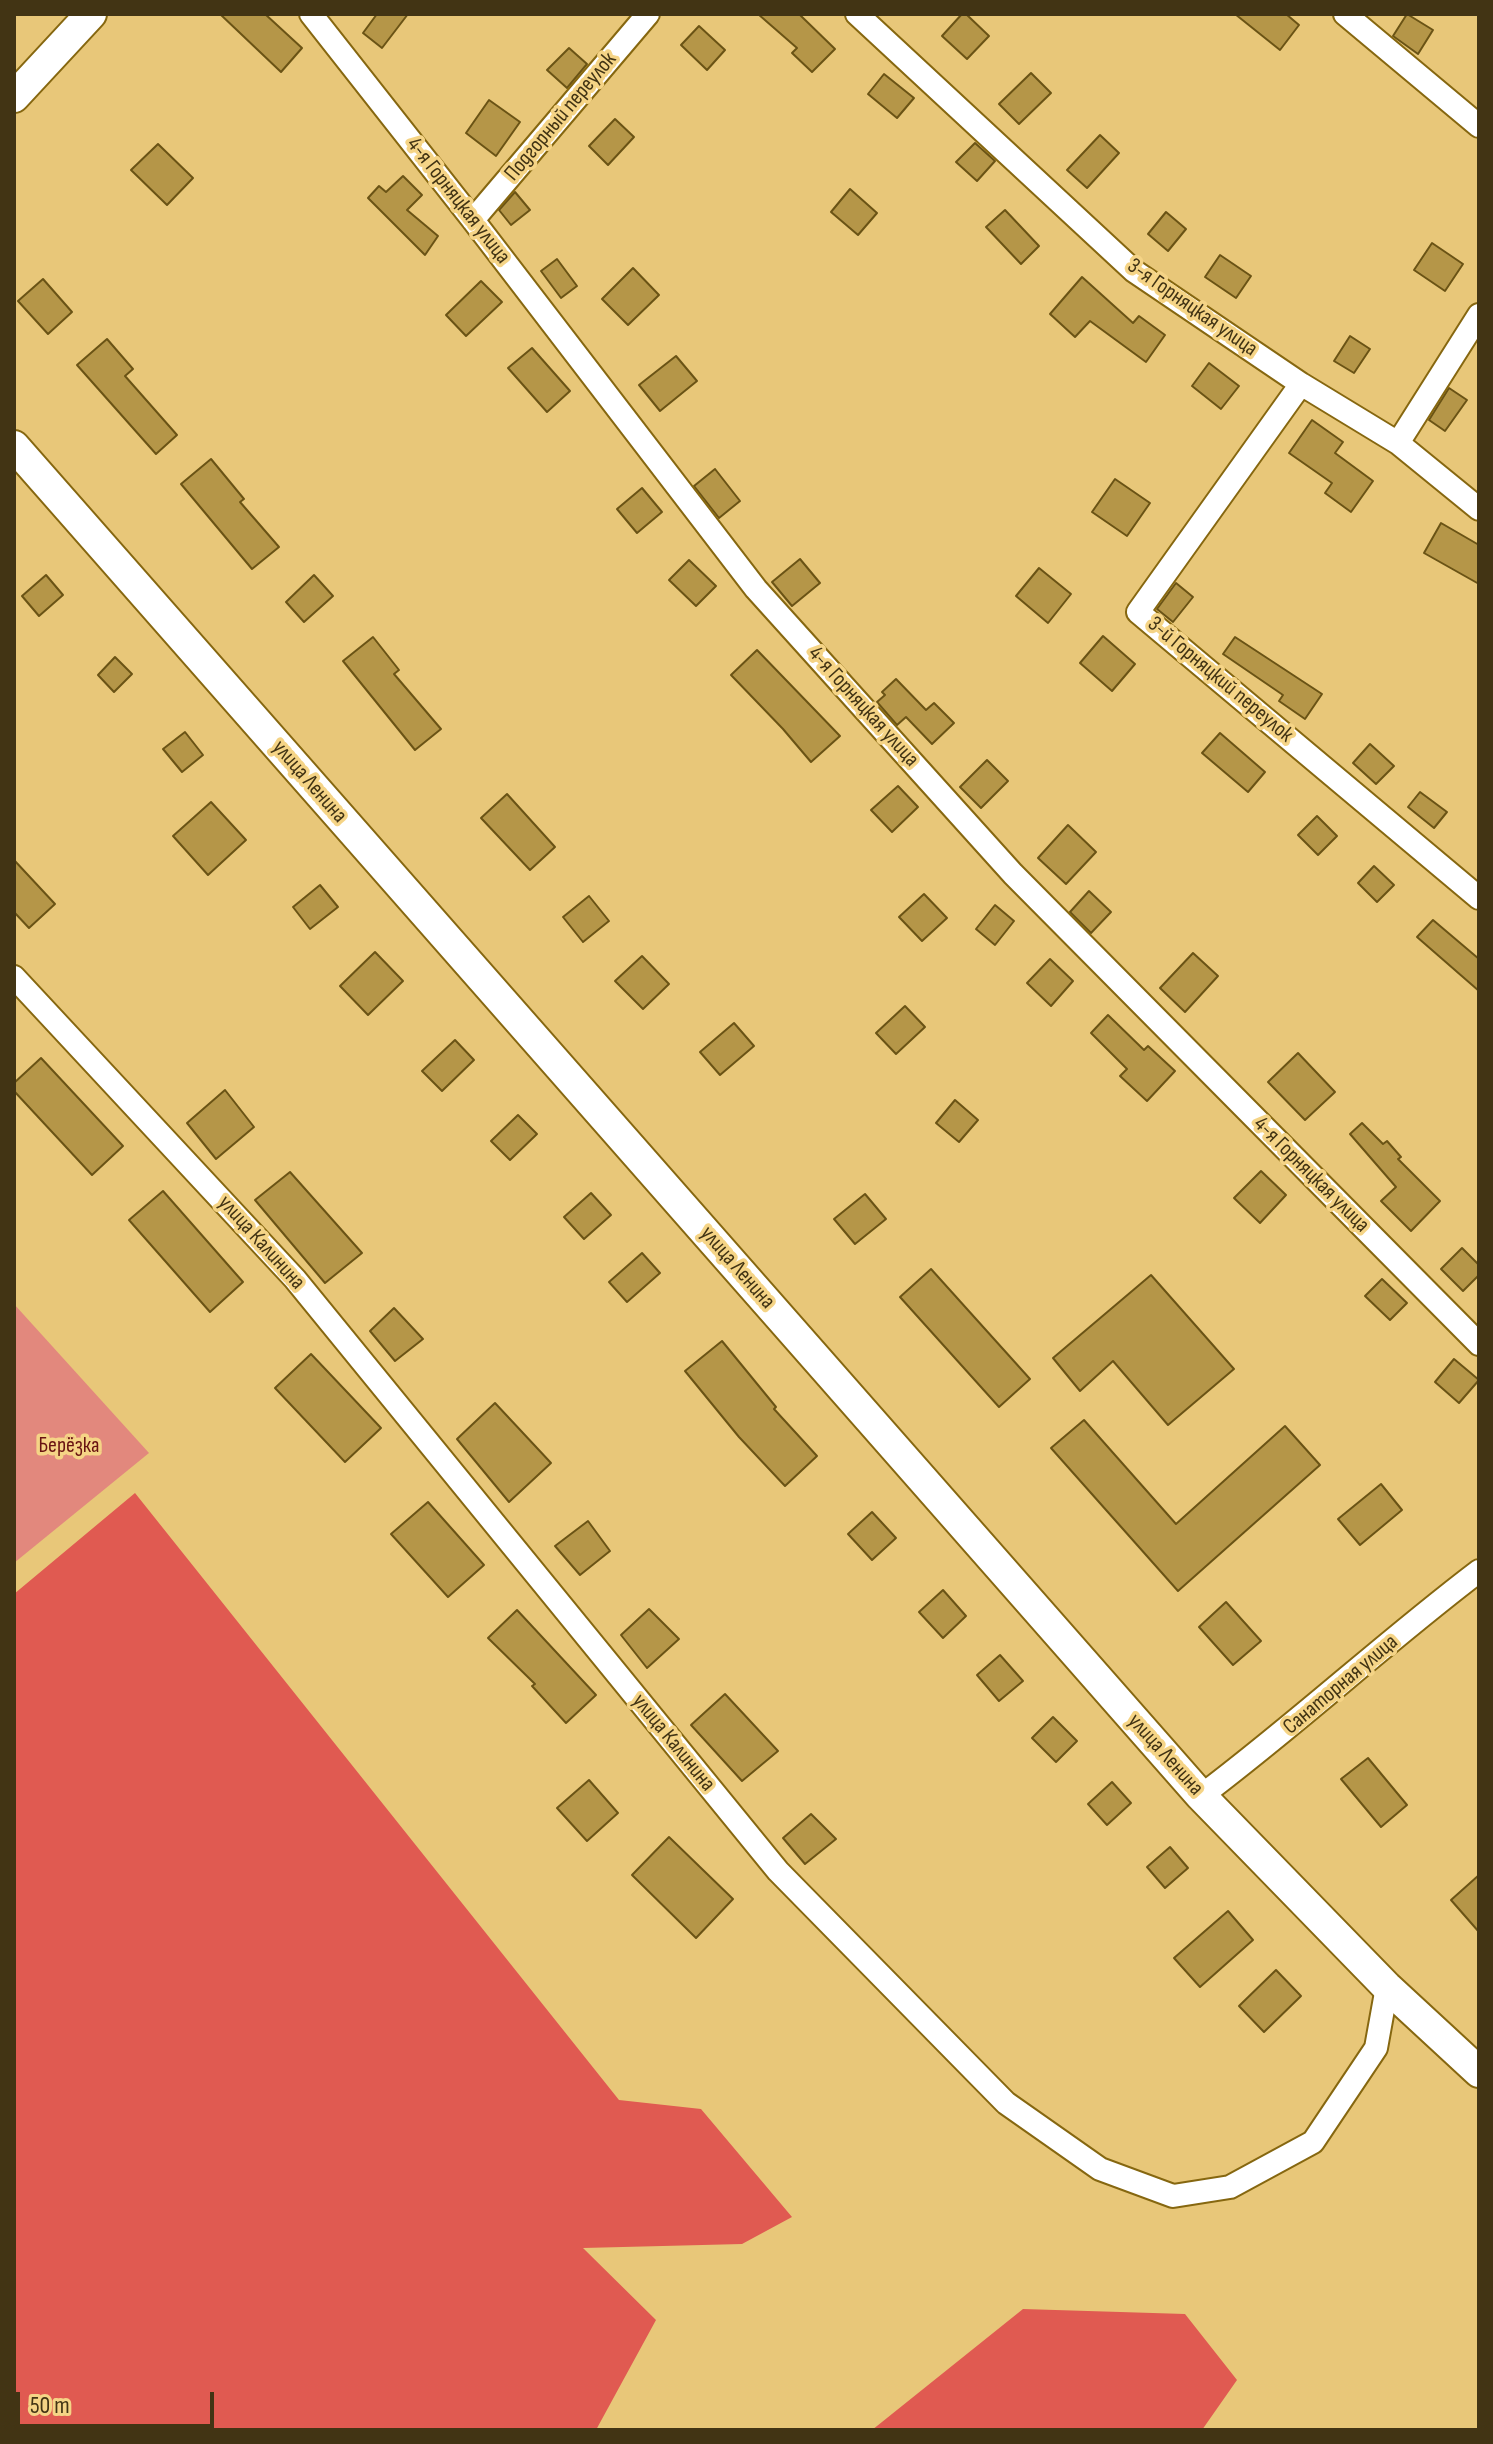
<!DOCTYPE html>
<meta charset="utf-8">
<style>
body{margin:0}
#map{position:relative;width:1493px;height:2444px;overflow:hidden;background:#e8c779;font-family:"Sofia Sans Condensed",sans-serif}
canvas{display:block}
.frame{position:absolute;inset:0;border:16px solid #423414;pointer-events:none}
.scale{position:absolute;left:16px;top:2392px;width:198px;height:36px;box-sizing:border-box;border:4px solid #423414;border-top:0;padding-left:10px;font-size:24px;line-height:28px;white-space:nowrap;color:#423414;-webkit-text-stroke:6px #f5d486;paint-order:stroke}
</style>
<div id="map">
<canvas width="1493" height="2444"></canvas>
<div class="frame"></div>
<div class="scale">50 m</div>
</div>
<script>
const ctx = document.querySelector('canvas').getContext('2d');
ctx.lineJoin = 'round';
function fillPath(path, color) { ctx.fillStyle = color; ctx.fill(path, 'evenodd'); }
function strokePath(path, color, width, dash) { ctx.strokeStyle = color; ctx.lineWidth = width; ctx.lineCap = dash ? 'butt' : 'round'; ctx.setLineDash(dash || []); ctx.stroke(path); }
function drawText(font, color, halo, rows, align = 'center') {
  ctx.font = font + ' "Sofia Sans Condensed",sans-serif'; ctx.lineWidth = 7; ctx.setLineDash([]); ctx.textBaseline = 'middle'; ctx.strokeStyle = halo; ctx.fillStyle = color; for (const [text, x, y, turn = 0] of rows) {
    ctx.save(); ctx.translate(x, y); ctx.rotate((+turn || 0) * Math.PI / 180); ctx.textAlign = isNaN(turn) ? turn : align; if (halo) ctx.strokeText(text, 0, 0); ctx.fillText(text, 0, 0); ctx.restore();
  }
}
fillPath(new Path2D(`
 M14,1304L149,1453L14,1563Z`), '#e2887d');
fillPath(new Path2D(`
 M135,1493L619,2100L701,2109L792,2217L742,2244L583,2248L656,2320L596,2430H14V1594Z
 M1023,2309L1185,2314L1237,2380L1202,2430H872Z`), '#e05a51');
const building = new Path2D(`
 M220,14H265L302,48L281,72Z
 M377,14H408L382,48L363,33Z
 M758,14H799L835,49L812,72L792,53L797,48Z
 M962,14H966L989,36L967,59L942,36Z
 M1235,14H1286L1299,25L1280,50Z
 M1407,14L1433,30L1418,54L1393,36Z
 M699,26L725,50L707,70L681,45Z
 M569,48L587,64L567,88L547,70Z
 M1031,73L1051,93L1019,124L999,104Z
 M884,74L914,98L897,118L868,94Z
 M489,100L520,122L496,156L466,133Z
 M615,119L634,137L608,165L589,146Z
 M1100,135L1119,153L1087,188L1067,170Z
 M975,143L995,161L977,181L956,162Z
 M158,144L193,178L167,205L131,170Z
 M403,176L422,195L407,210L438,236L425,255L368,198L379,186L386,192Z
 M850,189L877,213L858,235L831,212Z
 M515,192L530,210L511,225L499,210Z
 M1005,210L1039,246L1021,264L986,227Z
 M1166,212L1186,229L1168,251L1148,234Z
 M1432,243L1463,264L1445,291L1414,270Z
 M1220,255L1251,276L1236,298L1205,277Z
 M557,259L577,286L561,298L541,271Z
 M633,268L659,295L628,325L602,299Z
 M1082,277L1133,323L1139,316L1165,335L1146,362L1090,321L1075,337L1050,314Z
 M43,279L72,312L48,334L18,301Z
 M481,281L502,302L466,336L446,315Z
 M1350,336L1370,349L1354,373L1334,361Z
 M107,339L133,369L125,376L177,435L156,454L77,365Z
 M532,348L570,391L547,412L508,368Z
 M676,356L697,381L660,411L639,385Z
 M1209,363L1239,386L1221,409L1192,386Z
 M1449,388L1467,400L1445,431L1429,420Z
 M1312,420L1343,442L1335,453L1373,481L1351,512L1325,493L1332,483L1289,453Z
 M211,459L244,499L240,502L279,547L252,569L181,484Z
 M715,469L740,501L719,518L694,486Z
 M1115,479L1150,503L1127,536L1092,512Z
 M642,488L662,512L637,533L617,509Z
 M1441,523L1479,545V584L1424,553Z
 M800,559L820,583L792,606L772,582Z
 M689,560L716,586L696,606L669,580Z
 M1039,568L1071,594L1048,623L1016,596Z
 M46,575L63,595L39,616L22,596Z
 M314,575L333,596L304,622L286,602Z
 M1176,583L1193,597L1173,622L1157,609Z
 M1103,636L1135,664L1112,691L1080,663Z
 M373,637L399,670L394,674L441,729L415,750L343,661Z
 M1235,637L1322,694L1305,719L1279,701L1283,695L1223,654Z
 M757,650L840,736L811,762L783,729L731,675Z
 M115,657L132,674L114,692L98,675Z
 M896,679L926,710L934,703L954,723L932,744L906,717L897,725L877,702L885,695L882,692Z
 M185,732L203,755L182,772L163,749Z
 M1220,733L1265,772L1248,792L1202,753Z
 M1370,744L1394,766L1376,784L1353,763Z
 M987,760L1008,781L981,808L960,787Z
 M898,786L918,807L892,832L871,810Z
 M1420,792L1447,812L1434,828L1408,807Z
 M507,794L555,847L530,870L481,818Z
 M211,802L246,840L208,875L173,836Z
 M1317,816L1337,836L1318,855L1298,835Z
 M1068,825L1096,852L1066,884L1038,858Z
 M14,860L55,904L29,928L14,912Z
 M1374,866L1394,885L1377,902L1358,883Z
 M320,885L338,907L310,929L293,907Z
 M1089,891L1111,912L1091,933L1070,912Z
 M924,894L947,918L922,941L899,917Z
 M589,896L609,921L583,942L563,917Z
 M995,905L1014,921L995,945L976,929Z
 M1433,920L1479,959V991L1417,937Z
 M375,952L403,981L368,1015L340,986Z
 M1193,953L1218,976L1185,1012L1160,988Z
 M642,956L669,984L643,1009L615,981Z
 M1050,959L1073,981L1051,1006L1027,983Z
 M905,1006L925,1027L896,1054L876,1033Z
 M1108,1015L1144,1050L1148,1046L1175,1071L1147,1101L1120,1076L1127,1069L1091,1033Z
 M734,1023L754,1046L720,1075L700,1052Z
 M455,1040L474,1060L442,1091L422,1071Z
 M1298,1053L1335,1092L1305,1120L1268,1082Z
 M41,1058L123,1146L92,1175L14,1091V1083Z
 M225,1090L254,1127L216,1159L187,1123Z
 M955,1100L978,1120L959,1142L936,1123Z
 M518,1115L537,1134L510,1160L491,1141Z
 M1362,1123L1383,1144L1387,1141L1401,1157L1398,1159L1440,1201L1411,1231L1381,1201L1396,1187L1350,1134Z
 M1261,1171L1286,1195L1260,1223L1234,1198Z
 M290,1172L362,1253L325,1283L255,1200Z
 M163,1191L243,1282L210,1312L129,1220Z
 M591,1193L611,1215L584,1239L564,1217Z
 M865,1194L886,1219L855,1244L834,1219Z
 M1462,1248L1479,1265V1275L1463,1291L1441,1269Z
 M642,1253L660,1273L627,1302L609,1282Z
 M931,1269L1030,1379L999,1407L900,1297Z
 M1151,1275L1234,1369L1168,1425L1113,1361L1080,1391L1053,1358Z
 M1382,1279L1407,1303L1390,1320L1365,1296Z
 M394,1308L423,1339L395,1361L370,1331Z
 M722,1341L776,1407L774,1409L817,1456L785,1486L739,1437L685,1371Z
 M311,1354L381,1428L345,1462L275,1388Z
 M1454,1359L1479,1380L1459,1403L1435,1382Z
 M495,1403L551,1463L509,1502L457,1439Z
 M1084,1420L1176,1524L1285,1426L1320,1465L1178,1591L1051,1448Z
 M1381,1484L1402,1510L1360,1545L1338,1519Z
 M428,1502L484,1565L448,1597L391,1534Z
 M872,1512L896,1538L872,1560L848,1534Z
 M588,1521L610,1551L580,1575L555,1546Z
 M943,1590L966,1616L943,1638L919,1612Z
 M1226,1602L1261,1641L1233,1665L1199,1627Z
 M649,1609L679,1639L647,1668L621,1635Z
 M517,1610L596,1695L566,1723L532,1686L535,1684L488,1638Z
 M1000,1655L1023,1681L999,1701L977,1675Z
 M725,1694L778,1751L742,1781L691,1725Z
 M1053,1717L1077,1741L1056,1762L1032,1738Z
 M1368,1758L1407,1805L1381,1827L1341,1779Z
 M589,1780L618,1813L587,1841L557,1808Z
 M1112,1782L1131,1803L1107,1825L1088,1804Z
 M811,1814L836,1839L805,1864L783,1838Z
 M669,1837L733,1899L696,1938L632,1875Z
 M1170,1847L1188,1868L1165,1888L1147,1867Z
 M1479,1875V1932L1451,1900Z
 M1228,1911L1253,1940L1200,1987L1174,1958Z
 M1276,1970L1301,1996L1264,2032L1239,2006Z`);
fillPath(building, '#b59648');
strokePath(building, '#6a5315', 2);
const street = new Path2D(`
 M311,14L473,220L756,589L1013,874L1479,1344
 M857,14L1134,271L1301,384L1398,443L1479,509
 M1345,14L1479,126
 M473,220L648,14
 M1301,384L1138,612L1479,898
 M1398,443L1479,315
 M14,977L295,1279L778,1871L1006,2103L1100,2169L1173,2196L1230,2187L1313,2142L1376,2048L1387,1987
 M1201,1796C1297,1724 1384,1643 1479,1571`);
const secondary = new Path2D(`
 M14,97L91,14
 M14,446L1201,1796L1387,1987L1479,2072`);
strokePath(street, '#866710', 26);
strokePath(secondary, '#866710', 34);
strokePath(street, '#fff', 22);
strokePath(secondary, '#fff', 30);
drawText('22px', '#423414', '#f5d486', [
 ["Подгорный переулок",561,117,-50],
 ["4-я Горняцкая улица",458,201,52],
 ["3-я Горняцкая улица",1192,308,35],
 ["3-й Горняцкий переулок",1220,680,40],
 ["4-я Горняцкая улица",863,707,48],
 ["улица Ленина",309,782,49],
 ["4-я Горняцкая улица",1311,1175,45],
 ["улица Калинина",261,1243,48],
 ["улица Ленина",737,1268,49],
 ["Санаторная улица",1341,1685,-40],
 ["улица Калинина",673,1743,51],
 ["улица Ленина",1165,1755,48]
]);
drawText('22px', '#691312', '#f5d486', [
 ["Берёзка",69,1446]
]);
</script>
